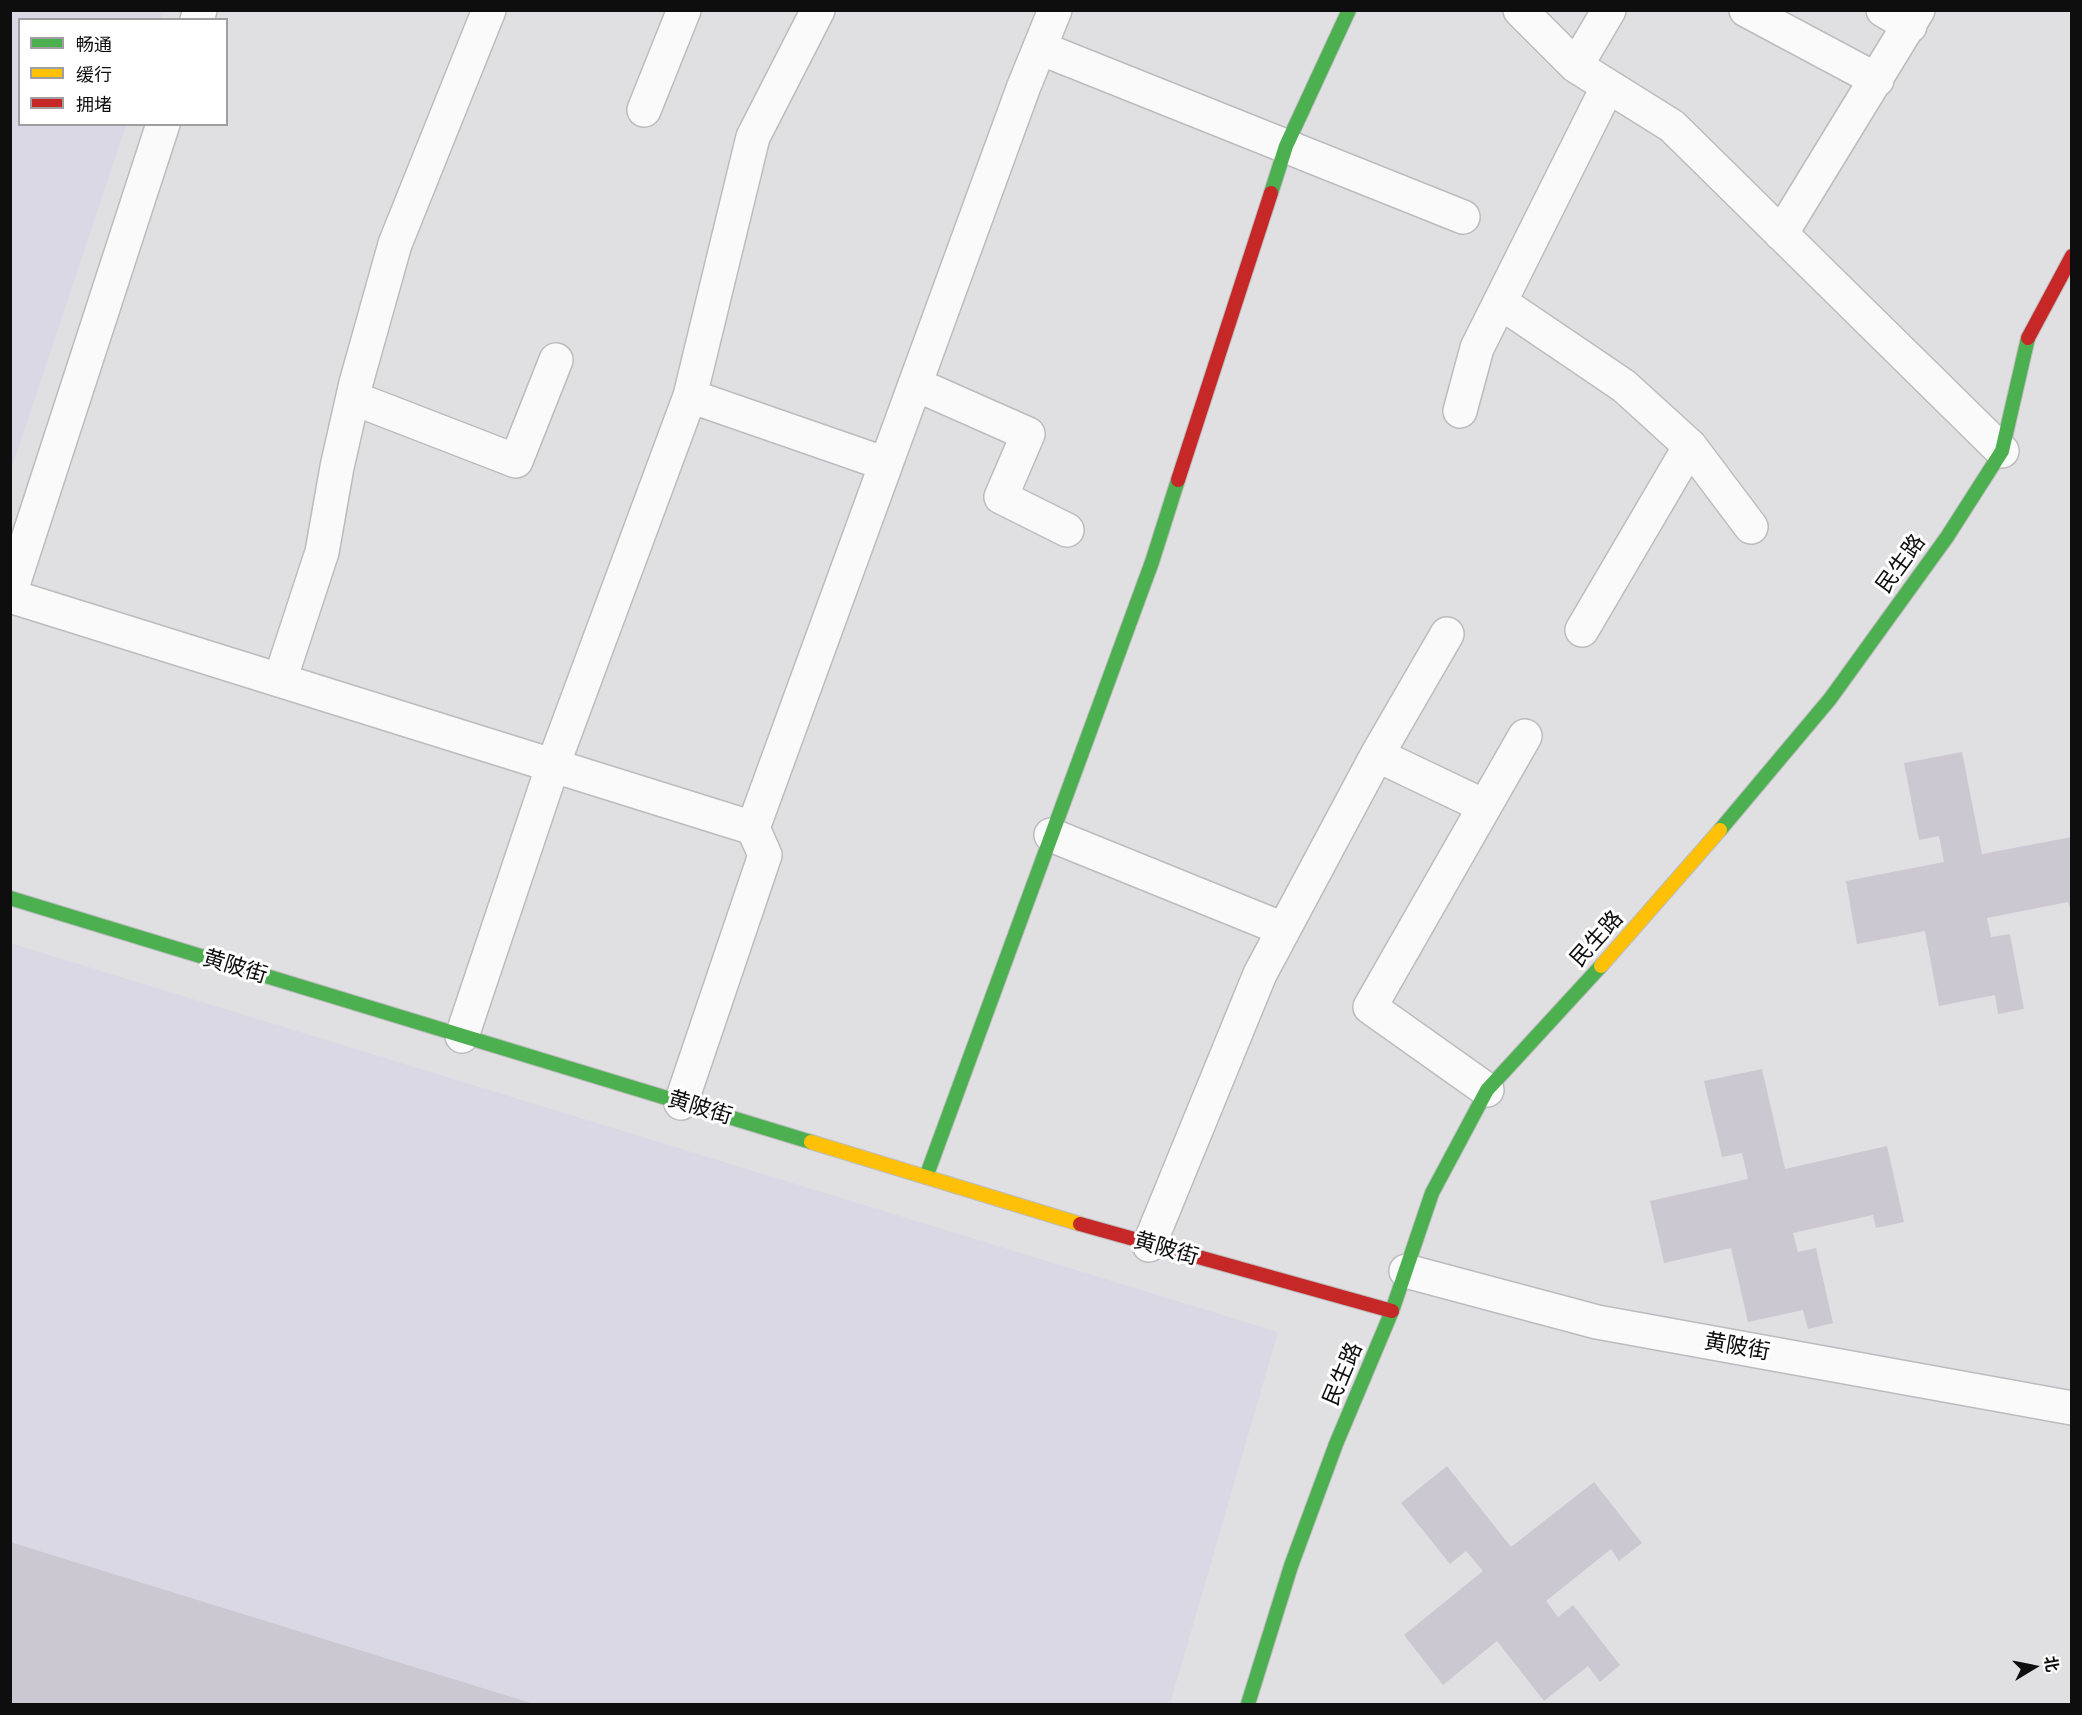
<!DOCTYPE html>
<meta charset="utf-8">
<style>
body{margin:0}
#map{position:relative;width:2082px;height:1715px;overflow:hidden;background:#e0dfe2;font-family:Mulish,"Noto Sans SC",sans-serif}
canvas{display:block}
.frame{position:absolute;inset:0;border:12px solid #0e0e0f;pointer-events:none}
.legend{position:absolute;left:18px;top:18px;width:210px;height:108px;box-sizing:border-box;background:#fff;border:2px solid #9f9f9f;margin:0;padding:8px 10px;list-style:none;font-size:18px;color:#0e0e0f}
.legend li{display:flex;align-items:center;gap:12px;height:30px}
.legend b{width:30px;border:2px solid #9f9f9f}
.north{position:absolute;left:2004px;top:1637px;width:60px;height:60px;-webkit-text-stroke:4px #fff;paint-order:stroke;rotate:80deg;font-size:16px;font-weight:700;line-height:24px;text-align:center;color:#0e0e0f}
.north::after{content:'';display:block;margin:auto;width:21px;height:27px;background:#0e0e0f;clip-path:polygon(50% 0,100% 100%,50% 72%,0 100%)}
</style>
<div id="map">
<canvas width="2082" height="1715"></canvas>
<div class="frame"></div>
<ul class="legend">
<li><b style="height:8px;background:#4caf50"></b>畅通</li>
<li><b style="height:8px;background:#ffc107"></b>缓行</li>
<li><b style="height:8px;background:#c62828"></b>拥堵</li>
</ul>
<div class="north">北</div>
</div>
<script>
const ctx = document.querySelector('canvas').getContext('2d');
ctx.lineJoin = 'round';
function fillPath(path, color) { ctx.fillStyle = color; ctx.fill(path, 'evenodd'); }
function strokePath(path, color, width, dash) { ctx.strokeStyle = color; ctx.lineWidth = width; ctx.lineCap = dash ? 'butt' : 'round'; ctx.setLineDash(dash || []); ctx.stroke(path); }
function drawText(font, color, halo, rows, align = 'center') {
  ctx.font = font + ' Mulish,"Noto Sans SC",sans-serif'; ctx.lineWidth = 6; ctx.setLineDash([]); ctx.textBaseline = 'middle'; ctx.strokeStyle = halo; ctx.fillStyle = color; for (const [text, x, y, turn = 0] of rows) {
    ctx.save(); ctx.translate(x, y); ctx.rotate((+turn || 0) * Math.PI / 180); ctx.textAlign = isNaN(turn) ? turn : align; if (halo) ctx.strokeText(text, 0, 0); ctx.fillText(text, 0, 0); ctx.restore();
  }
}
fillPath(new Path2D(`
 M11,10L164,11L161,19L20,20V124L126,125L11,470Z
 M10,943L1278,1332L1170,1704H11Z`), '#dad8e5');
fillPath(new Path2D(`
 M1962,752L1982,854L2072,837V912L2068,902L1987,918L1991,937L2010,934L2024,1009L1998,1014L1995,995L1939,1006L1925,931L1857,944L1846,881L1944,862L1939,836L1919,840L1904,763Z
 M1762,1069L1785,1169L1887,1146L1904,1222L1876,1228L1873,1215L1793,1233L1798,1252L1816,1248L1833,1323L1808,1329L1803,1310L1748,1322L1731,1248L1664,1263L1650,1201L1748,1179L1742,1153L1722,1157L1704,1081Z
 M1447,1466L1511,1547L1594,1482L1642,1543L1619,1561L1611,1549L1546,1601L1558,1617L1573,1605L1620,1665L1600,1682L1588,1666L1544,1701L1497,1641L1443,1685L1404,1635L1483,1571L1466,1551L1450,1564L1401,1503Z
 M10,1542L534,1704H10Z`), '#ccc8d1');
const street = new Path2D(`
 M1520,10L1576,66L1672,126L2002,451
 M1746,10L1877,80
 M1883,10L1910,26
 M197,20L200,10
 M1040,48L1463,217
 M1576,66L1609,10
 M644,110L684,10
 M1781,234L1918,10
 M1500,302L1624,386L1690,446L1751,527
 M915,384L1028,434L1001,497L1067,530
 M690,396L886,464
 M353,398L516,461L556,360
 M1460,411L1477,348L1608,86
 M10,594L163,124
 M10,596L753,828
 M1582,630L1690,446
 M280,680L322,552L337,467L356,383L395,244L489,10
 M1377,755L1484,806
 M1051,835L1283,929
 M462,1036L553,765L690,396L753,137L818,10
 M1487,1090L1370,1007L1525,736
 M681,1103L765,855L753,828L1024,86L1055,10
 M1149,1245L1260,974L1377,755L1447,634
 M1406,1271L1597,1322L2072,1408`);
const fast = new Path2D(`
 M1271,193L1286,146L1349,10
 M1720,830L1830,699L1947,537L2002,451L2028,338
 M10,898L811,1142
 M926,1177L1152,562L1178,480
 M1248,1704L1291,1566L1336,1444L1392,1311L1432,1193L1487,1090L1601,966`);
const slow = new Path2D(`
 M1601,966L1720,830
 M811,1142L1080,1224`);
const jam = new Path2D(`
 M2028,338L2072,256
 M1178,480L1271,193
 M1080,1224L1392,1311`);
strokePath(street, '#bcbcbe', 36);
strokePath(fast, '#bcbcbe', 16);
strokePath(slow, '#bcbcbe', 16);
strokePath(jam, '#bcbcbe', 16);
strokePath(street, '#fafafb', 33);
strokePath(fast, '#4caf50', 14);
strokePath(slow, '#ffc107', 14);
strokePath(jam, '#c62828', 14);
drawText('22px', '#0e0e0f', '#fff', [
 ["民生路",1901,564,-54],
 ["民生路",1597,939,-48],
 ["黄陂街",235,967,17],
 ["黄陂街",700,1108,17],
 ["黄陂街",1166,1249,16],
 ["黄陂街",1737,1347,10],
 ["民生路",1343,1374,-67]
]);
</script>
